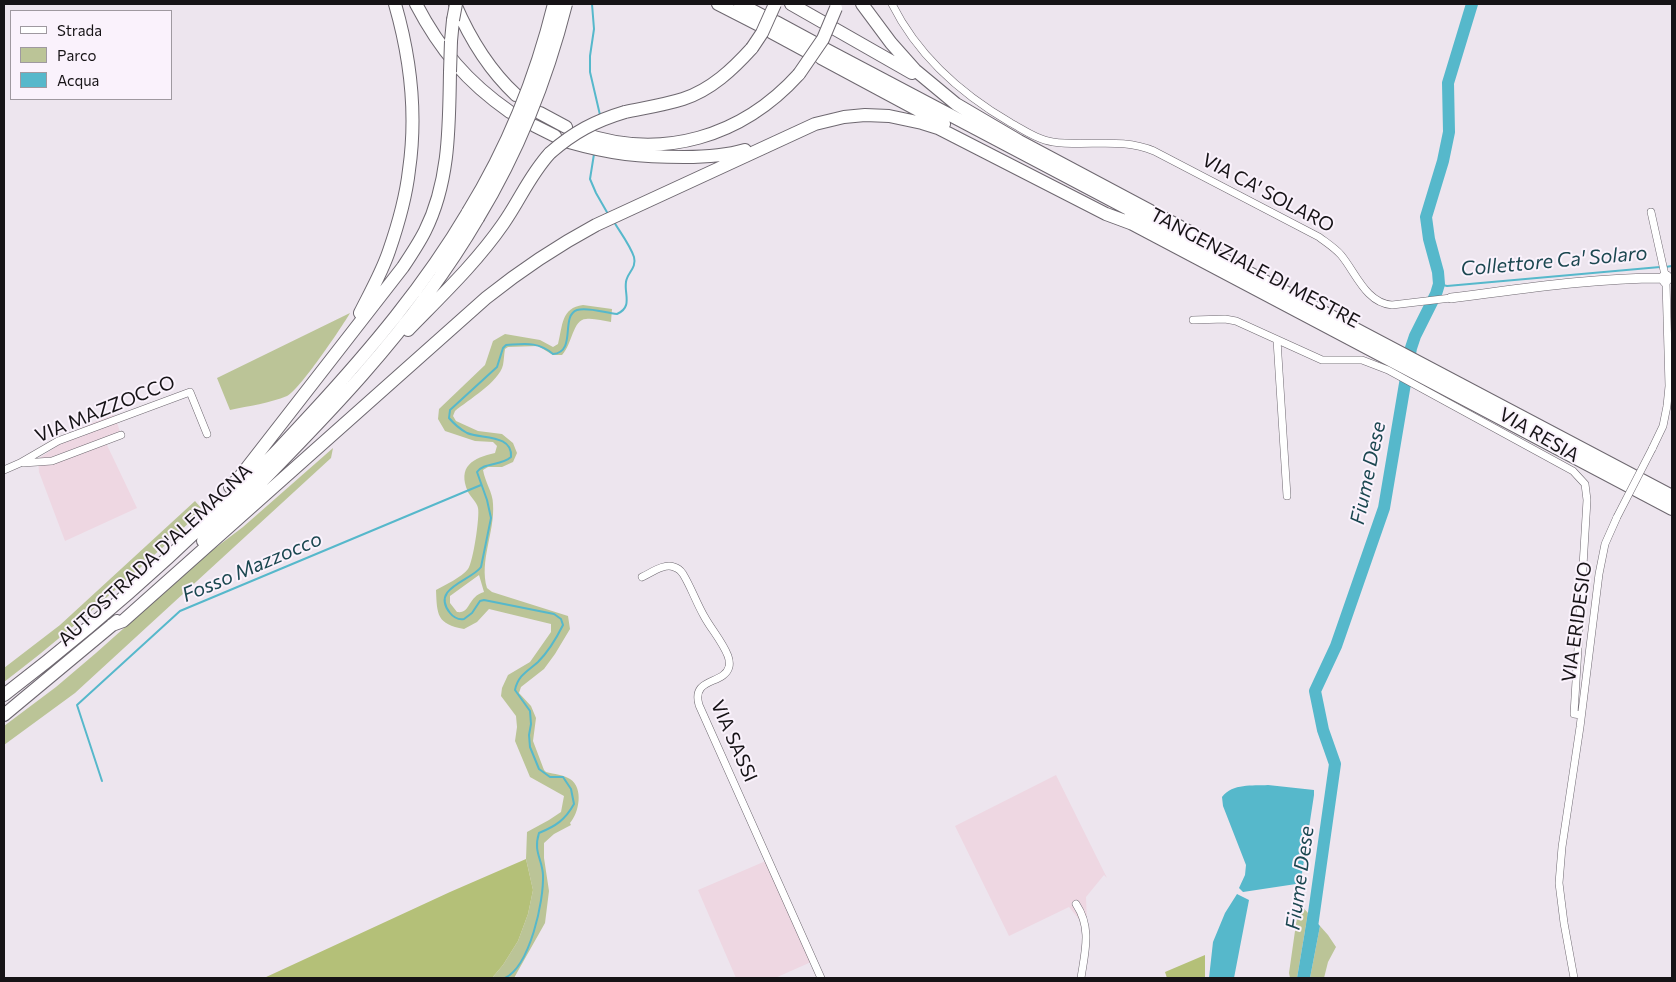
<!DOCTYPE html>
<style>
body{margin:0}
#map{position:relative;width:1676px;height:982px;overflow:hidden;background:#ede5ee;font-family:Commissioner,sans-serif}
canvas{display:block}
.frame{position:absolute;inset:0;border:5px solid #161316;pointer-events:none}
.legend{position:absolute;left:10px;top:10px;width:162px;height:90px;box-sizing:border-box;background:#faf2fc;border:1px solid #9f99a0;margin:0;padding:6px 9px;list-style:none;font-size:15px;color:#161316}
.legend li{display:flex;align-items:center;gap:10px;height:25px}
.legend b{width:25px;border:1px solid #9f99a0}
</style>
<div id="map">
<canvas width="1676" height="982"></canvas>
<div class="frame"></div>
<ul class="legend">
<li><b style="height:6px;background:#fff"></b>Strada</li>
<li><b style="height:14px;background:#bbc497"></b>Parco</li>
<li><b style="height:14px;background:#56b8cb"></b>Acqua</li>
</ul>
</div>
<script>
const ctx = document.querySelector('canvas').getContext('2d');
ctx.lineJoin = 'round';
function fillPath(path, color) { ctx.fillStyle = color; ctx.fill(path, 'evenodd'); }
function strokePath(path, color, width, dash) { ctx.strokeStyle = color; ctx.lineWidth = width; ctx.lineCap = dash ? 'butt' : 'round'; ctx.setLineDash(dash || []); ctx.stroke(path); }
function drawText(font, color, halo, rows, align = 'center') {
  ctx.font = font + ' Commissioner,sans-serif'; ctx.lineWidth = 4; ctx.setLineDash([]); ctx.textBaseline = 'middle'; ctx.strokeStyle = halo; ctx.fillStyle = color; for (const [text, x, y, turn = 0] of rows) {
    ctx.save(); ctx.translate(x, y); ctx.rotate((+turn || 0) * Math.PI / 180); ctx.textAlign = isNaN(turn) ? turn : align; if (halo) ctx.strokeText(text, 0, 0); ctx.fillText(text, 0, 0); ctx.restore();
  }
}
fillPath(new Path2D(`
 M112,414L115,416L121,435L106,443L137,508L65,541L39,472L38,459L75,434H68Z
 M1056,775L1107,878L1104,875L1086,897L1087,924L1082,923L1069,907L1009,936L955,826Z
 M768,860L811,962L775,978H736L698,890Z`), '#eed7e2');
fillPath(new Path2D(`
 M583,305L612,309L611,322C603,321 594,318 586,319C573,319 572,345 562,355H553L538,346L508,347L505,349C504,354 504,360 503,365C499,382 468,400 455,411L453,416L456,421L478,431L502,434L513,443L517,453L513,462L502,467H488L483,470C485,482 493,493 493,504C495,532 479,561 487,588L492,592L568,616L570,629L555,654L544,669L521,687L519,693L531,706L536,718L533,741L544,770L546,772C554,774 564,775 570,779C584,788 579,813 570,823L571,825L554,834L544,843V858L549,891L545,923L514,978H492L503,965L518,941L528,914L533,890L526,859L527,832L549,820L561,812L564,796L530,777L515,741L517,727L516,716L501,696L502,688L508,675L530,662L551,632V624L489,609L477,622L464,629C437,624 437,615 436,590C445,585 462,577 468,569C473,563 480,516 478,508C477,503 471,497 468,492C457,466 473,458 495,453L497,446L493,442L475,441L445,431L438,419L439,409L485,365L493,341L505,334L540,340L553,347L558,344C563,325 561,308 583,305ZM479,575L484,592C467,597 471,614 457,612L450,603V596Z
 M350,313C342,327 298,392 287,396C270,403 249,406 230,410L217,378Z
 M333,448L331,458L75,693L4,745V726L56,687L96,653L206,555L243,527Z
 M195,501L201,508C185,530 160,549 141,567C96,607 52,646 4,682V668L60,625Z
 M1299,903L1308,913L1297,978H1290L1289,973Z
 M1320,926L1328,935L1336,947L1328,962L1324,978H1310Z`), '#bbc497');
fillPath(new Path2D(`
 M526,859L533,890L528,914L518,941L503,965L492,978H264L450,892Z
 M1205,955V978H1167L1165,972Z`), '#b4c078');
fillPath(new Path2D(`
 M1268,785L1314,790V795L1301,880L1296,884L1243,892L1239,888L1245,875L1246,865L1223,806L1222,797C1233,783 1252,786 1268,785Z
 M1237,894L1249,900L1234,978H1209L1213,942L1225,913Z
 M1308,913L1320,926L1310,978H1297Z`), '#56b8cb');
strokePath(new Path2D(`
 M592,4L594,29L590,56V72L600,115
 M594,154L590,179L596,193L608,214
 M1665,267L1672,266
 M1439,284L1447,286L1660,267
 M102,781L77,705L180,611L481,485
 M505,978C530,966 544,901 543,875C542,858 533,852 539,833C556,826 565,820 574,804L571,789L563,777H550L539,769L530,747L529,735L531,724L530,711L515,690C518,675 528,671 538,662C548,652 557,637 563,625L561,619L554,614L484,600L480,601L472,613L464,619C458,620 454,618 450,613C430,588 471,581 481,567L491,518L487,500L477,472C484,462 501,466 511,457C513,434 481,439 467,433C460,429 454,424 449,418L450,410L497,367L503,348L506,345C524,344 538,341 553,354C577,352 560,316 577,310C589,307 605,313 617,314C633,307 624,294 626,282C627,273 637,268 634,257C630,245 620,232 614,222`), '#56b8cb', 2);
strokePath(new Path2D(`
 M1311,934L1335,764L1323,730L1315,691L1336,646L1384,508L1411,348L1415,336L1436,294L1439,284L1438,272L1429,239L1426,217L1443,161L1449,132L1448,83L1472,4`), '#56b8cb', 12);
const minor = new Path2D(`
 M892,4C918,56 961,94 1011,123C1024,130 1038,140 1053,142C1087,147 1121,137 1154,151L1319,237C1327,243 1335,248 1341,255C1356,273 1366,303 1392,305L1451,298
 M1651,212L1665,275
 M1193,320L1225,319L1236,321L1322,360H1362L1388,370L1573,471L1585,484L1587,500L1574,714L1581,715
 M1277,340L1287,496
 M1652,449L1663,426L1667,406L1669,386L1666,282
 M23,463L52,461L121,435
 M4,470L20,463L58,441L190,392L207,434
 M642,577C651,573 664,563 674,567C678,568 681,571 683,574C691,587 696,602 704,616C711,629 722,641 728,656C729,659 730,663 729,667C724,685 691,677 699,705L821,978
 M1076,904C1092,928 1085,951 1081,978
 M1574,978L1564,923L1559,883L1562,847L1580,727L1599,574L1605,544L1617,517`);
const tertiary = new Path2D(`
 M1451,298C1522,289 1591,278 1662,278L1665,275L1667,276L1668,279L1665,282L1662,278`);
const motorway = new Path2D(`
 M416,4C440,50 467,82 510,112
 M455,4C470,39 488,69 516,95
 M718,4L759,25
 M740,4L763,16
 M791,4L912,73
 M862,4L891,43L915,70L956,104L1019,141L1205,240
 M776,22L813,42
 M771,32L808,52
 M451,41L453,20
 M825,49L1672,496
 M821,58L944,124
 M625,112C644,108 664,105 683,99C711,90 733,69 752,48
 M540,113L566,127
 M535,126L555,136
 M581,133C662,161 742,137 799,74
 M569,142C611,154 640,157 684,157C705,157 725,156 745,150
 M1125,220L1672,509
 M360,313C370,293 382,272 389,251C398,225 406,197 409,170C417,115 410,56 395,4
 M408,330C441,296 476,263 503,224C520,200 529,176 550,153
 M230,487L239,478L403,267C411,255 419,243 425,231C450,181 449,125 450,72
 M203,541C302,441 407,340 478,218
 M112,625L123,621L486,298C521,270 557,246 596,225L815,124L844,117L865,115L889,116L922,123L938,128L1106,214L1133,224
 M4,695C115,610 219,516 313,412C370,350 425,285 468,212
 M4,715L117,621`);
strokePath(minor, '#6e6870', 8);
strokePath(tertiary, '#6e6870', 10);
strokePath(motorway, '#6e6870', 14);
strokePath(minor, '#fff', 7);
strokePath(tertiary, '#fff', 9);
strokePath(motorway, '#fff', 12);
const minorBridge = new Path2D(`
 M1617,517L1652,449`);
const motorwayBridge = new Path2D(`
 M453,20L456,4
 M752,48L762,33L775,4
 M450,72L451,41
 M799,74L823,39L836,8
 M550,153C574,132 595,121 625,112
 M468,212C508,147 536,77 554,4
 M478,218C518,152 547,79 566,4`);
strokePath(minorBridge, '#6e6870', 8, []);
strokePath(motorwayBridge, '#6e6870', 14, []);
strokePath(minorBridge, '#fff', 7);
strokePath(motorwayBridge, '#fff', 12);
drawText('19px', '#161316', '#faf2fc', [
 ["VIA CA' SOLARO",1268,193,28],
 ["TANGENZIALE DI MESTRE",1255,268,28],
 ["VIA MAZZOCCO",105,409,-22],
 ["VIA RESIA",1539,435,30],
 ["AUTOSTRADA D'ALEMAGNA",155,555,-43],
 ["VIA ERIDESIO",1577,622,-82],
 ["VIA SASSI",734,741,66]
]);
drawText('italic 20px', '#1b4750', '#faf2fc', [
 ["Collettore Ca' Solaro",1554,261,-5],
 ["Fiume Dese",1368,473,-78],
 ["Fosso Mazzocco",252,567,-23],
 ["Fiume Dese",1300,878,-82]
]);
</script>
